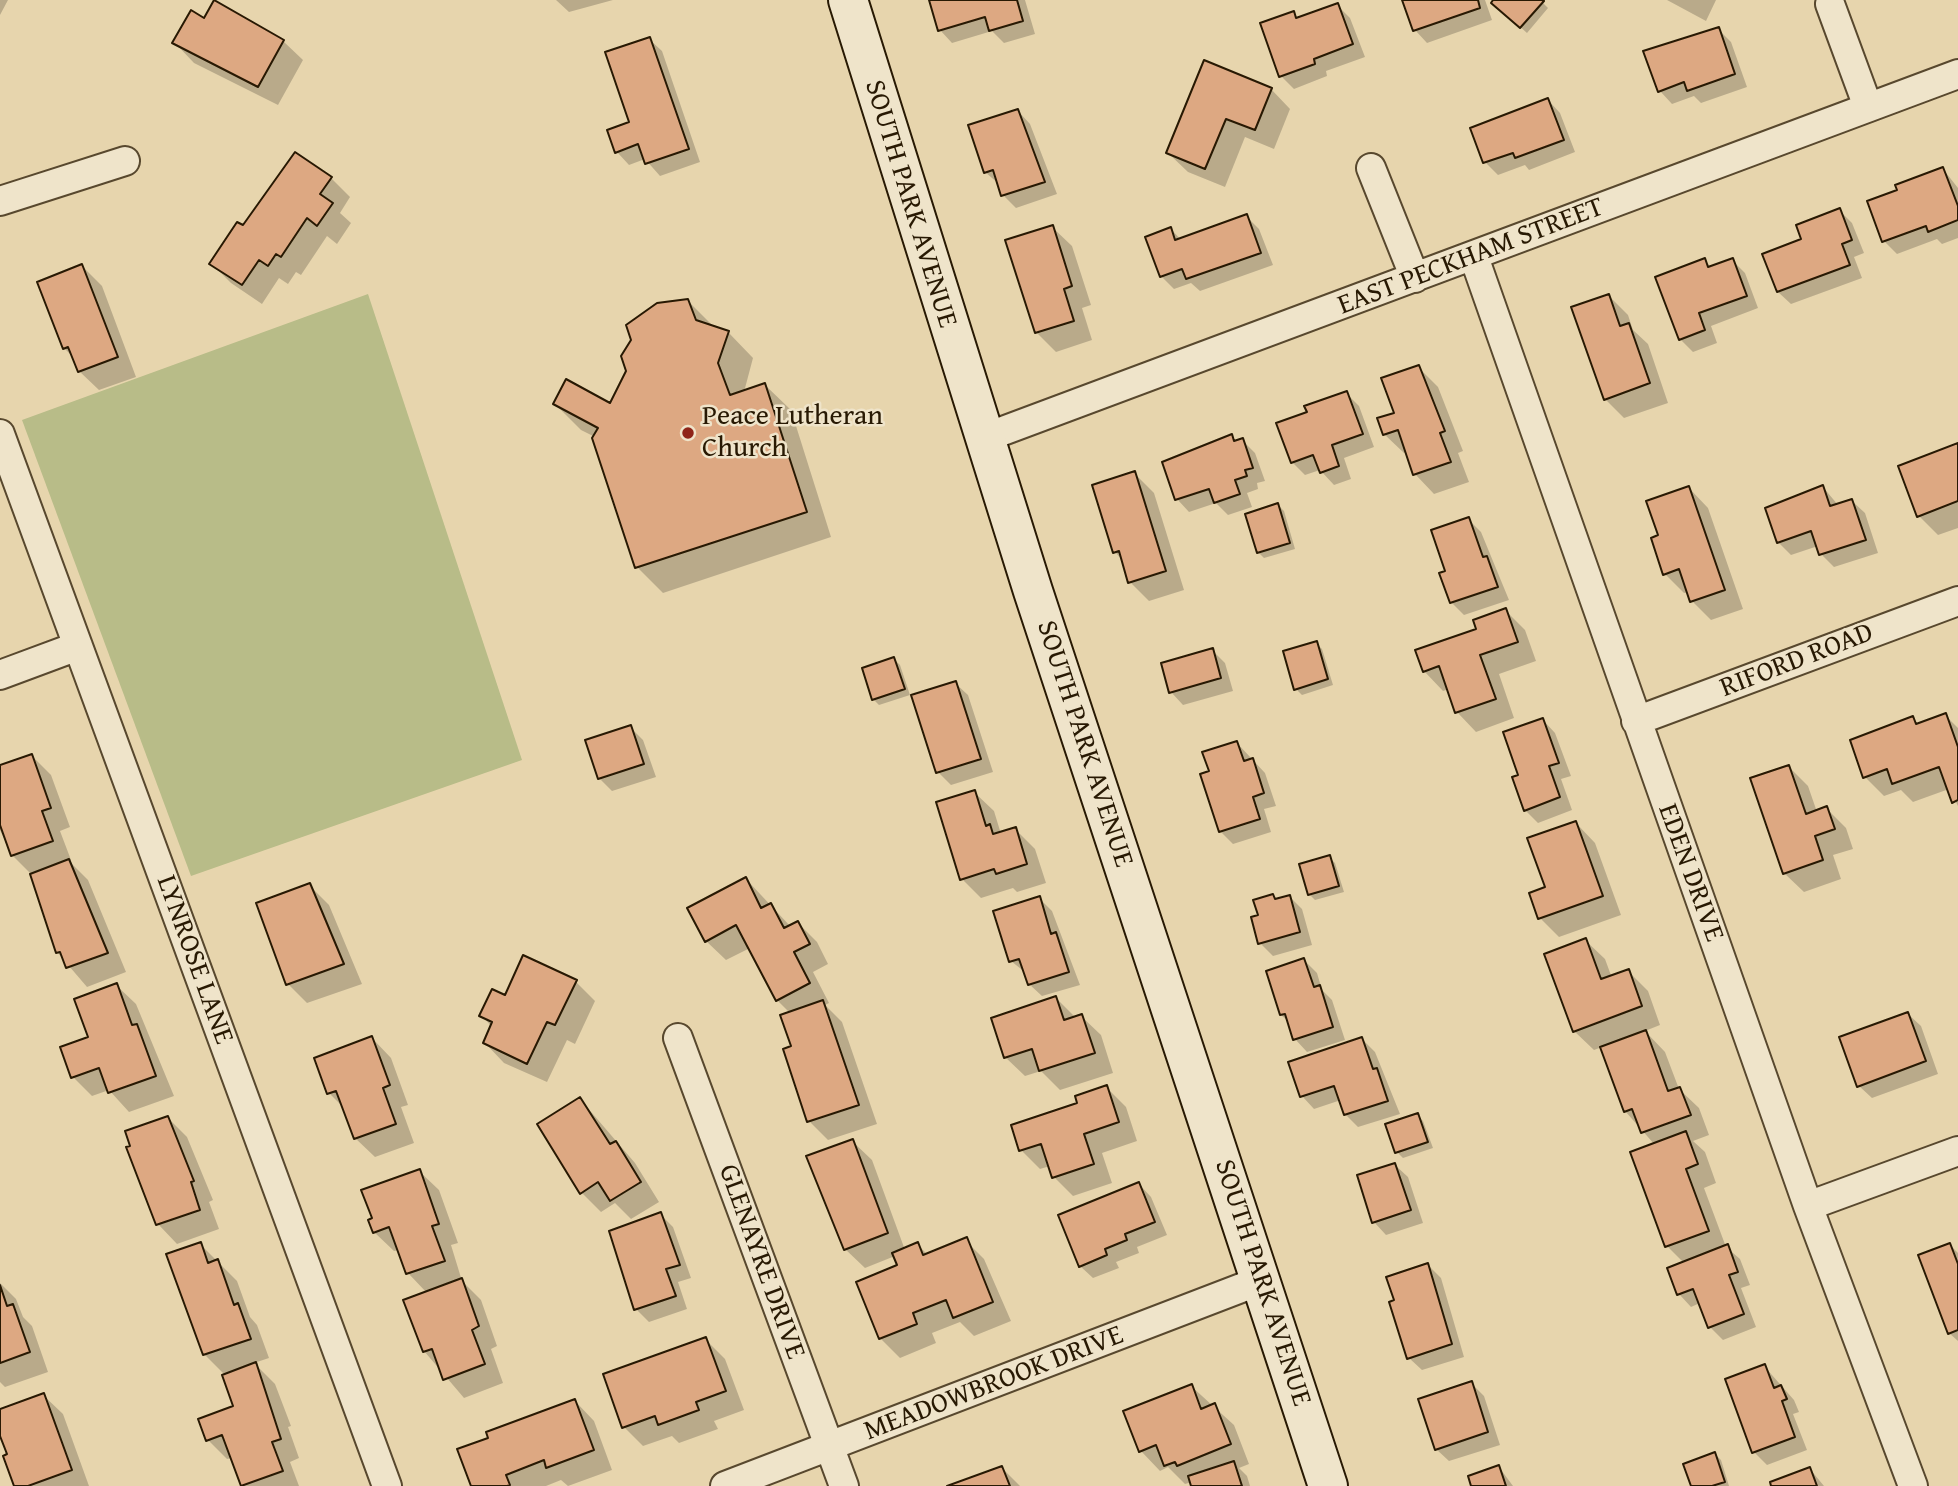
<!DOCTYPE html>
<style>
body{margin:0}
canvas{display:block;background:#e7d5ad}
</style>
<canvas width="1958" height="1486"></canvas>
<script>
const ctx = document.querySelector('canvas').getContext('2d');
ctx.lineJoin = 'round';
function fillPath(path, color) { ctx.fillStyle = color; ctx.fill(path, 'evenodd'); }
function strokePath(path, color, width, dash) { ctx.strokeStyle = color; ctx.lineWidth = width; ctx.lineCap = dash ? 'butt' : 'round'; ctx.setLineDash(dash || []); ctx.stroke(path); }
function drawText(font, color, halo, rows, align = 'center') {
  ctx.font = font + ' "Gentium Book Plus",serif'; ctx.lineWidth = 5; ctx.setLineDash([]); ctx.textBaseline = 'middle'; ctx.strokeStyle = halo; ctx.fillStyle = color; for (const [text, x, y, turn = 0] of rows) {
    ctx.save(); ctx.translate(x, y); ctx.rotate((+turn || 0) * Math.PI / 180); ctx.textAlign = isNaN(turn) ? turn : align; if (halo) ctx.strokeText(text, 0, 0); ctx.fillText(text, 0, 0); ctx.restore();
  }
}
fillPath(new Path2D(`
 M368,294L522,760L191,876L22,420Z`), '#b8bc88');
fillPath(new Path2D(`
 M0,0H8L0,15Z
 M556,0H613L569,12Z
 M931,0H1025L1035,34L1004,43L992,31L952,43L940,30Z
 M1404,0H1485L1492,20L1427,43L1415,30Z
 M1496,0H1540L1548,8L1527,33L1499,8Z
 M1667,0H1716L1706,21Z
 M1337,5L1350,18L1365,57L1326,71L1327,76L1294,89L1281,76L1293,13L1299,19Z
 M205,20L283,41L303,60L278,105L194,63L175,43Z
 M1718,29L1731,42L1747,87L1701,103L1694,96L1672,104L1660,91Z
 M649,39L662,51L700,162L660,176L645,159L629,165L617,152L631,123Z
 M1271,89L1290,109L1274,149L1245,137L1225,187L1188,172L1168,153Z
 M1548,100L1560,113L1575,152L1529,170L1525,165L1498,175L1485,162Z
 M1018,111L1030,124L1057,194L1016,208L1003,195L999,184L985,172Z
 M282,169L331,178L350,197L340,213L351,223L337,244L327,236L301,275L296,272L288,284L279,278L262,304L231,283L212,264L243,228Z
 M1943,169L1958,188V238L1942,244L1937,239L1897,254L1884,241L1899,191Z
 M1839,210L1852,223L1864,253L1854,257L1862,278L1791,304L1778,292L1803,240Z
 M1246,216L1259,229L1273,265L1200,291L1191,283L1174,289L1161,276L1171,229L1181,240Z
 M1052,227L1072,246L1091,305L1082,308L1092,340L1056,352L1036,332Z
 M1704,260L1712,268L1732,260L1745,273L1758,308L1711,326L1717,343L1693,352L1680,339Z
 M82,266L102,286L136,377L99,390L79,371L74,358L64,348L40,283Z
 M1609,296L1628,315L1633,330L1648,344L1668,403L1624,418L1605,399Z
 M688,301L713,326L728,332L753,358L744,392L765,385L791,410L831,537L663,593L637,567L595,437L581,430L555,404L610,405Z
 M1418,367L1438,387L1463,451L1458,453L1469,482L1434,494L1415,474L1407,452L1404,453L1384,434Z
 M1346,393L1359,406L1374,447L1344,458L1351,479L1334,485L1320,470L1305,475L1292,462L1309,413Z
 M1231,436L1237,442L1242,440L1255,453L1265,481L1257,483L1258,489L1247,493L1252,507L1228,515L1216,503L1189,512L1177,499Z
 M1958,445V528L1938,535L1919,516Z
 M1134,473L1154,493L1184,590L1149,601L1130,582L1123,561L1115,552Z
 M1823,487L1838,505L1852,501L1865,513L1878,553L1834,567L1821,554L1818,546L1791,555L1778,542Z
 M1689,488L1708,508L1743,609L1711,620L1692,601L1689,592L1684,593L1665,574L1660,536Z
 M1278,505L1284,511L1295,549L1264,558L1258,552Z
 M1468,519L1481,532L1509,600L1464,615L1451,602L1448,572Z
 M1506,611L1525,630L1536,661L1499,674L1514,718L1476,732L1457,712L1449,689L1443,691L1424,671Z
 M1316,643L1322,649L1333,685L1302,695L1296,689Z
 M1212,650L1225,663L1233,691L1183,705L1171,692Z
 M894,659L900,665L910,695L879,705L873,699Z
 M955,683L968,695L993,772L951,785L938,772L913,696Z
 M1945,715L1958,728V806L1949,789L1913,802L1901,790L1884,796L1865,777L1913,718L1919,725Z
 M1543,720L1555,733L1571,776L1561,779L1572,810L1538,823L1525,810L1520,776Z
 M630,727L643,740L656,777L612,791L599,778Z
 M1237,743L1265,773L1276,806L1264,809L1271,832L1233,844L1220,831L1211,773Z
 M32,756L51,775L70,827L60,831L71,860L69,861L88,880L126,972L87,987L57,952L32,875L12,855L0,830V767Z
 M1789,767L1808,786L1817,812L1826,808L1846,828L1853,849L1833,855L1841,879L1804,892L1784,873Z
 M974,792L994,811L1001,834L1015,829L1035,849L1046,883L1017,892L1013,888L981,898L962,879Z
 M1576,823L1595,843L1621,915L1559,937L1540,918L1547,888Z
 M1329,857L1335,863L1344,892L1315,900L1309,894Z
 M746,879L791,927L798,923L817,942L828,964L813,972L829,1003L825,1005L842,1022L877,1124L828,1140L809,1121L793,1047L790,1013L777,1000L750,948L726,960L706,941Z
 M309,885L329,905L362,984L307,1003L288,984Z
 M1273,896L1277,900L1290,897L1302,909L1312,945L1273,956L1260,943V917Z
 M1039,898L1052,911L1080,985L1042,996L1029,984L1026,973L1011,961Z
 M1585,940L1605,959L1612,978L1628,971L1648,991L1660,1025L1645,1031L1665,1052L1679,1089L1699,1108L1709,1135L1693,1141L1705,1152L1716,1183L1704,1188L1726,1247L1740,1259L1750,1285L1741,1288L1756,1327L1723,1340L1710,1327L1700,1303L1691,1307L1679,1294L1684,1263L1667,1246L1632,1153L1655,1145L1625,1111L1602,1047L1594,1050L1574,1031Z
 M1304,960L1317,973L1322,990L1332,1000L1345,1040L1307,1052L1295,1039L1289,1022L1281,1015Z
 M576,982L595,1001L575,1044L567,1040L547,1082L504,1063L485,1043L492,1027L481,1015L505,997Z
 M116,985L136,1004L174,1096L129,1112L109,1090L92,1096L73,1077Z
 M1056,998L1076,1018L1081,1016L1101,1035L1113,1073L1060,1090L1041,1071L1025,1076L1005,1057Z
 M1908,1014L1921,1026L1938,1074L1872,1098L1859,1086Z
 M372,1038L391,1058L408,1105L401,1107L414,1143L375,1157L355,1138L345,1109L329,1093Z
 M1362,1039L1375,1052L1400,1114L1358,1127L1346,1115L1341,1100L1314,1109L1302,1096Z
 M1106,1087L1126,1107L1137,1141L1102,1153L1112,1183L1073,1196L1054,1177L1050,1166L1040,1169L1021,1150Z
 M580,1099L635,1163L659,1202L631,1219L615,1203L601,1212L582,1193Z
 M1417,1115L1423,1121L1433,1148L1403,1158L1397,1152Z
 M168,1118L187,1137L213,1200L209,1202L219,1229L177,1244L158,1224L132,1147Z
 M852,1141L872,1160L905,1250L918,1245L928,1255L964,1239L984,1259L1011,1321L974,1336L960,1322L932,1333L936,1343L900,1358L880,1338L899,1266L895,1256L865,1268L845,1249Z
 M1395,1165L1408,1177L1423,1223L1386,1235L1374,1222Z
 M419,1171L439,1190L458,1243L451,1245L462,1281L481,1300L497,1346L491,1349L503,1383L464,1398L424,1351L427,1293L408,1273L399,1250L394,1251L374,1232Z
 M1139,1184L1151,1197L1167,1235L1137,1247L1139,1253L1116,1262L1119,1268L1093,1278L1080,1266Z
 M660,1214L673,1227L691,1278L678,1282L687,1309L649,1322L636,1309Z
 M200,1244L237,1281L250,1317L257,1325L269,1358L254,1363L275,1384L291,1426L288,1427L299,1458L290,1462L299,1486H243L232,1458L227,1459L208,1440L236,1407L226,1376L204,1354Z
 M1950,1245L1958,1253V1341L1949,1333Z
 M1428,1265L1441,1278L1464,1357L1422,1370L1409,1358L1396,1301Z
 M0,1283L16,1299L23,1317L32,1326L48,1372L5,1387L0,1382Z
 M706,1340L725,1359L744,1410L714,1421L718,1429L679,1443L672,1436L643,1446L624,1427Z
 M1764,1366L1794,1400L1799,1412L1793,1414L1807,1450L1767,1465L1754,1452Z
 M1471,1383L1484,1396L1500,1445L1449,1461L1436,1449Z
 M1191,1386L1234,1425L1249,1464L1239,1468L1247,1476L1250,1486H1193L1192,1482L1185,1484L1168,1467L1160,1471L1141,1451Z
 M43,1395L63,1414L89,1486H16L0,1435V1411Z
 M575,1401L594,1421L612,1470L568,1486L561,1480L546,1486H472Z
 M1715,1454L1721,1460L1729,1486H1692Z
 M1499,1467L1513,1486H1473Z
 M1002,1468L1020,1486H952Z
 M1810,1469L1824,1486H1773Z`), '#0003');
const building = new Path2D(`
 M214,0L284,40L258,87L172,43L191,10L204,18Z
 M929,0H1017L1023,21L989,31L985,17L938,31Z
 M1402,0H1478L1480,8L1413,31Z
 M1493,0H1542L1544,1L1520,28L1491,3Z
 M1338,3L1353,44L1314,59L1315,64L1279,77L1260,23L1294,11L1296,18Z
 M1719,27L1735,74L1687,91L1684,82L1658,92L1643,51Z
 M650,37L689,149L645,164L638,144L615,153L607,130L629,122L605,52Z
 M1204,60L1272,88L1255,130L1226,119L1205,169L1166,153Z
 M1548,98L1564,140L1515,158L1513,153L1483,163L1470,128Z
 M1018,109L1045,182L1001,196L993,170L984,173L968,125Z
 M295,152L332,177L320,194L333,203L317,226L307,218L281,257L276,254L268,266L259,260L242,285L209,264L237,222L243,225Z
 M1943,167L1958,206V220L1928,232L1926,226L1882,242L1867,201L1897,190L1895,185Z
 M1840,208L1852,240L1842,244L1850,265L1777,292L1762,254L1801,239L1796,225Z
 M1247,214L1261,253L1186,279L1182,269L1160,277L1145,237L1171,227L1175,240Z
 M1053,225L1072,286L1064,289L1074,321L1035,333L1005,240Z
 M1705,258L1708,267L1733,258L1747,296L1699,313L1705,330L1679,340L1655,277Z
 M82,264L118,357L78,372L68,347L63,349L37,282Z
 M1609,294L1620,326L1629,323L1650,383L1604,400L1571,307Z
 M688,299L696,320L729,331L718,363L730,395L765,383L807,512L635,568L592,438L598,428L553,404L566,379L610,403L626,371L621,356L631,340L626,325L657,303Z
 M1419,365L1445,431L1440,433L1451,462L1413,475L1398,430L1383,435L1377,418L1394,413L1381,378Z
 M1347,391L1363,434L1332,445L1339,466L1320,473L1313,455L1291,463L1276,423L1307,412L1304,406Z
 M1232,434L1234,441L1243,438L1253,468L1245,470L1247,476L1235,480L1240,494L1214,503L1209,489L1175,500L1162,462Z
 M1958,443V501L1917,517L1898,466Z
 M1135,471L1166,571L1128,583L1119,551L1113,553L1092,485Z
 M1823,485L1830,506L1852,499L1866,540L1819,555L1811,531L1777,543L1765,508Z
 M1689,486L1725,590L1690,602L1679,569L1663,575L1651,538L1658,535L1646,501Z
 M1278,503L1290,543L1257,553L1245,514Z
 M1469,517L1483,557L1487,556L1498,587L1450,603L1439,573L1445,571L1431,530Z
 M1506,608L1518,642L1480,655L1496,699L1455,713L1439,666L1423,672L1415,650L1476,629L1473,620Z
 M1317,641L1328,679L1294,690L1283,651Z
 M1213,648L1221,678L1169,693L1161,663Z
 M894,657L905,689L872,700L862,668Z
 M956,681L981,759L936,773L911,695Z
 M1946,713L1958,747V800L1952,803L1939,767L1892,784L1887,769L1863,778L1850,740L1913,716L1916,724Z
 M1543,718L1559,763L1549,766L1560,797L1524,811L1512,777L1518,775L1503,732Z
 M631,725L644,764L598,779L585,740Z
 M1237,741L1244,761L1253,758L1264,793L1253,797L1260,819L1219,832L1200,774L1209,771L1202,752Z
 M32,754L51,808L42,811L53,841L11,856L0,825V765Z
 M1789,765L1806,814L1827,806L1835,829L1815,836L1823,860L1783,874L1750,778Z
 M975,790L986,826L990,824L993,834L1016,827L1027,864L996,874L994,869L960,880L936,802Z
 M1576,821L1603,896L1538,919L1529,893L1545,887L1527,838Z
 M1330,855L1339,886L1308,895L1299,864Z
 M69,859L108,953L66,968L60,952L56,953L30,874Z
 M746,877L761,908L771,903L784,928L798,921L810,944L794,952L810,983L776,1001L736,925L705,942L687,908Z
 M310,883L344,964L286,985L256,903Z
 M1273,894L1275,899L1290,895L1300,932L1258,944L1251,917L1258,915L1253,900Z
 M1040,896L1051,934L1056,932L1069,972L1028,985L1019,959L1009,962L993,911Z
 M1586,938L1601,979L1629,969L1642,1006L1573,1032L1544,954Z
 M523,955L577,980L555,1025L547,1022L527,1064L483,1043L492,1022L479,1016L492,989L505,995Z
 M1304,958L1314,987L1320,985L1333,1027L1293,1040L1285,1014L1280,1015L1266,971Z
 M117,983L132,1025L137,1024L156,1076L108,1093L99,1068L71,1078L60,1047L88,1037L74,999Z
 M1056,996L1064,1020L1082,1014L1095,1053L1039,1071L1032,1049L1004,1058L991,1018Z
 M823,1000L859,1105L807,1122L783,1049L791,1046L780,1015Z
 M1908,1012L1926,1061L1857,1087L1839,1037Z
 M1646,1030L1668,1091L1680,1087L1691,1115L1641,1133L1632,1109L1624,1112L1600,1047Z
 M372,1036L390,1085L383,1088L396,1124L354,1139L336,1091L327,1094L314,1058Z
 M1362,1037L1373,1069L1377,1068L1388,1101L1344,1115L1334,1086L1300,1097L1288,1062Z
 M1107,1085L1119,1122L1084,1134L1094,1164L1052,1178L1041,1144L1019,1151L1011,1125L1077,1103L1075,1096Z
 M580,1097L610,1144L616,1141L641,1182L610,1201L598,1182L580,1194L537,1124Z
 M1418,1113L1428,1142L1395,1153L1385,1124Z
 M168,1116L194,1181L191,1182L200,1210L156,1225L126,1147L130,1146L125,1131Z
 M1686,1131L1698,1164L1686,1169L1709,1231L1665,1247L1630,1152Z
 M853,1139L888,1233L844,1250L806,1156Z
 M1395,1163L1411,1210L1372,1223L1357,1175Z
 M420,1169L439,1224L432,1226L445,1261L406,1274L389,1227L373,1233L368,1220L372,1218L361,1190Z
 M1139,1182L1155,1222L1125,1234L1127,1240L1105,1249L1107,1255L1079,1267L1058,1215Z
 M661,1212L680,1265L666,1269L676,1296L634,1310L609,1231Z
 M967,1237L993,1302L953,1318L946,1300L913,1313L917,1324L879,1339L856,1282L897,1265L892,1253L918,1242L923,1255Z
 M201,1242L208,1263L218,1259L234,1305L238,1303L251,1339L203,1355L166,1254Z
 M1950,1243L1958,1264V1330L1948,1334L1918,1255Z
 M1728,1244L1738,1272L1729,1275L1744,1314L1708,1328L1693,1289L1677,1295L1667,1268Z
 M1428,1263L1452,1344L1407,1359L1389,1302L1394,1300L1386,1277Z
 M462,1278L479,1326L472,1330L485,1364L443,1380L432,1349L423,1352L403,1300Z
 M0,1285L7,1306L13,1304L30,1352L0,1363Z
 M706,1337L726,1391L696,1402L699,1410L658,1425L655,1416L622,1428L603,1374Z
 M256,1362L281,1439L272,1442L283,1471L241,1486L222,1435L206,1441L198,1419L233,1406L222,1375Z
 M1765,1364L1774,1388L1781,1385L1787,1399L1782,1401L1795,1437L1752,1453L1725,1379Z
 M1472,1381L1488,1432L1435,1450L1418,1399Z
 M1192,1384L1201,1409L1215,1403L1231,1444L1177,1466L1175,1462L1164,1466L1156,1445L1139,1452L1123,1411Z
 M44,1393L72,1470L28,1486H14L3,1456L7,1454L0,1436V1409Z
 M575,1399L594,1450L546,1468L544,1460L506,1475L510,1485L507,1486H471L457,1449L488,1438L486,1432Z
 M1715,1452L1725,1482L1712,1486H1691L1683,1464Z
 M1234,1461L1242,1486H1191L1188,1476Z
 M1499,1465L1506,1486H1471L1468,1476Z
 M1002,1466L1010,1486H947Z
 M1810,1467L1817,1486H1771L1770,1482Z`);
fillPath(building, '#dda882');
strokePath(building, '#281903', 2);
const minor = new Path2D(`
 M1830,4L1868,107
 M1371,168L1415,278
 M0,201L125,161
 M1474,257L1808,1206L1913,1486
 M0,434L387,1486
 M984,438L1958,74
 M0,675L78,646
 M1636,721L1958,601
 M678,1038L844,1486
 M1808,1206L1958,1151
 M725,1486L1262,1280`);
const secondary = new Path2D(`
 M848,0L1033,591L1328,1486`);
strokePath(minor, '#58482e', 32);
strokePath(secondary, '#281903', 42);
strokePath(minor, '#efe4ca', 28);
strokePath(secondary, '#efe4ca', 38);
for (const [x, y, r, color] of [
 [688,433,7,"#8f2418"]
]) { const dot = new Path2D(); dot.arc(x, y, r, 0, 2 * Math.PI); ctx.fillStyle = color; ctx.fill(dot); strokePath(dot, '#efe4ca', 2.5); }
drawText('28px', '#281903', '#efe4ca', [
 ["SOUTH PARK AVENUE",910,204,73],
 ["EAST PECKHAM STREET",1471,257,-21],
 ["RIFORD ROAD",1797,661,-21],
 ["SOUTH PARK AVENUE",1084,744,72],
 ["EDEN DRIVE",1690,873,70],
 ["LYNROSE LANE",194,960,70],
 ["GLENAYRE DRIVE",761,1262,70],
 ["SOUTH PARK AVENUE",1262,1283,72],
 ["MEADOWBROOK DRIVE",994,1384,-21]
]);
drawText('28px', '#281903', '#efe4ca', [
 ["Peace Lutheran",702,417],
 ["Church",702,449]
], 'left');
</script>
